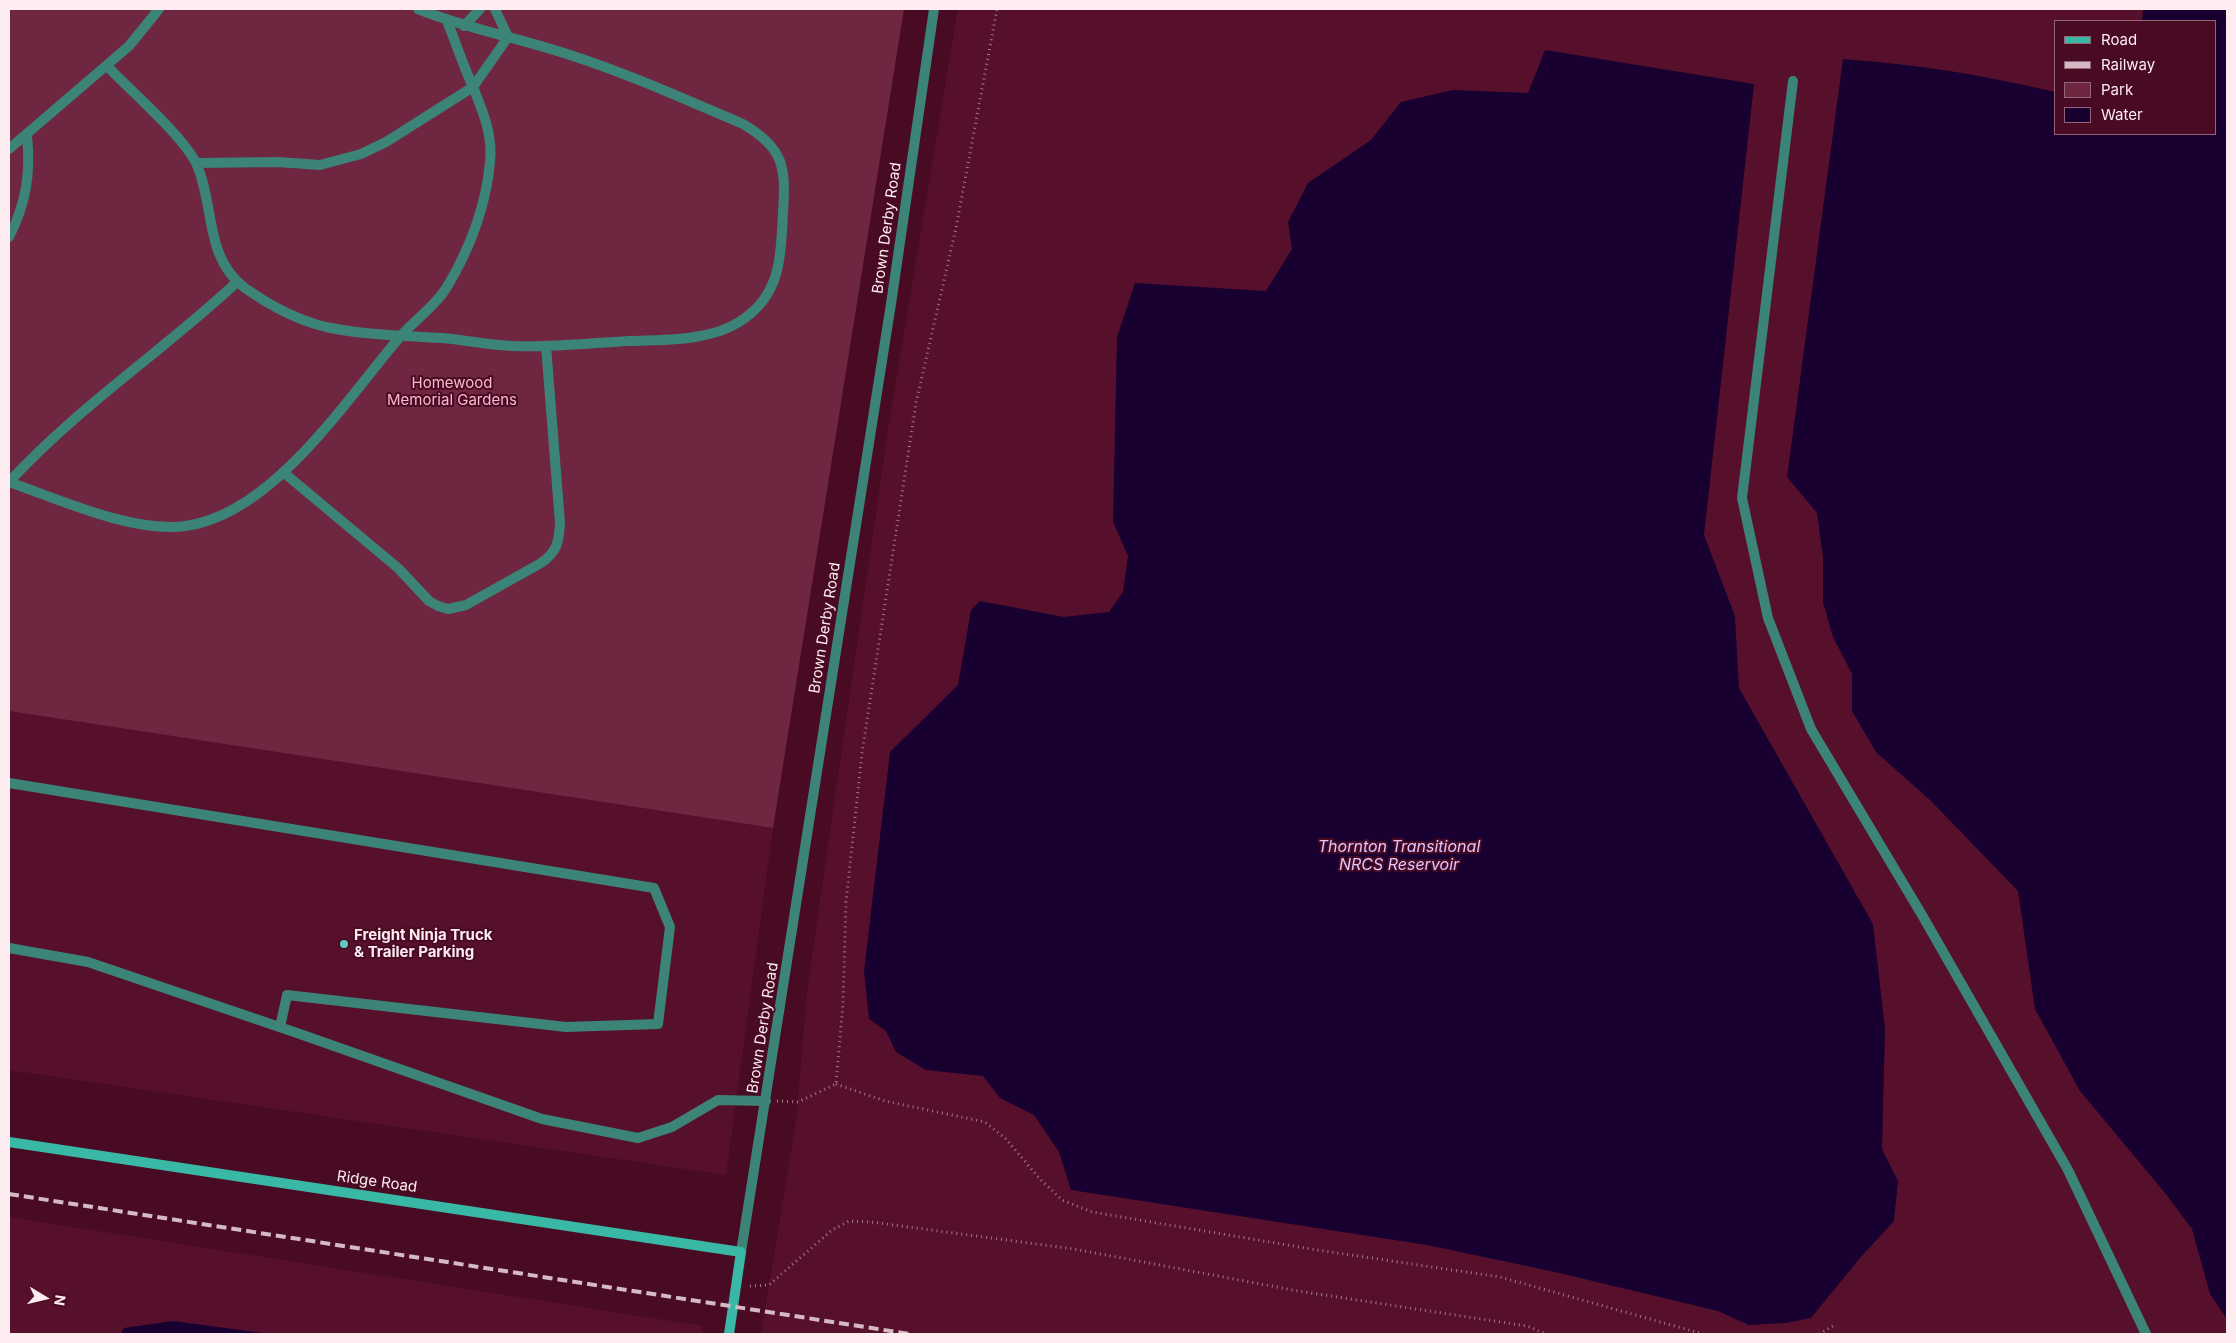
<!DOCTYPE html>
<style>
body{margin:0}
#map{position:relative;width:2236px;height:1343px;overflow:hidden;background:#490a24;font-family:Inter,sans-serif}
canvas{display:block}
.frame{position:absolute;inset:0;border:10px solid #fdecf0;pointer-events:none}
.legend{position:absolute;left:2054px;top:20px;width:162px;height:115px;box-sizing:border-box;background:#490a24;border:1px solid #916476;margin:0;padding:6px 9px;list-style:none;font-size:15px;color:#fdecf0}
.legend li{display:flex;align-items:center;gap:10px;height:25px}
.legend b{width:25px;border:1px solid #916476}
.north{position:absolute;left:20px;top:1273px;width:50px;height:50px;-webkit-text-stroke:4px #490a24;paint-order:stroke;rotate:99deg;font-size:14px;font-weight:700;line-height:20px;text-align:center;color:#fdecf0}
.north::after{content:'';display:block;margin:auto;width:18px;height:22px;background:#fdecf0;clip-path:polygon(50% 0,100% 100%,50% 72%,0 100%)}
</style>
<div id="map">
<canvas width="2236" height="1343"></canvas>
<div class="frame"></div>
<ul class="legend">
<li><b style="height:6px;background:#39b8a6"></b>Road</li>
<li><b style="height:6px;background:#d5bac3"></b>Railway</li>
<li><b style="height:14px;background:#6f2640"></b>Park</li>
<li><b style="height:14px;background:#180031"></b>Water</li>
</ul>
<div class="north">N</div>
</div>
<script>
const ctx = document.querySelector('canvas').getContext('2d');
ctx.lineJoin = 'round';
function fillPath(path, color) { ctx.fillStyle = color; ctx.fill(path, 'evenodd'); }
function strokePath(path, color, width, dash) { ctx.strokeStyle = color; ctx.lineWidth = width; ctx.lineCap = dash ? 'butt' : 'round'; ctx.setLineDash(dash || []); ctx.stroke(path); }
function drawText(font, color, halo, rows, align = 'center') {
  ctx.font = font + ' Inter,sans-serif'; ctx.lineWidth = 4; ctx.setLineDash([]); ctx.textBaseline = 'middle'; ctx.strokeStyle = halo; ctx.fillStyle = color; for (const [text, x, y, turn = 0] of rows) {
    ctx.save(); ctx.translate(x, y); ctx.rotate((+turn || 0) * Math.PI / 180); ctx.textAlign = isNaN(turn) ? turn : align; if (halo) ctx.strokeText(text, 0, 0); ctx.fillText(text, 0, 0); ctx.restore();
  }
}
fillPath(new Path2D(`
 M958,9H2227V1334H761L797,1114L807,991L888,430ZM2055,21H2215V134H2055Z
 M9,711L773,828L726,1175L9,1070Z
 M9,1217L703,1326L702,1334H9Z`), '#57102c');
fillPath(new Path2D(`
 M9,9H904L773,828L9,711Z`), '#6f2640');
fillPath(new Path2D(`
 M2143,9H2227V1319L2210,1294L2192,1229L2165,1193L2080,1091L2035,1009L2018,891L1930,800L1876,752L1852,711V674L1833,637L1823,602V558L1817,513L1787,477L1843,59C1915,64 1985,75 2055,92V134H2215V21H2142Z
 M1545,50L1754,84L1704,535L1735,616L1739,688L1873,924L1885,1029L1882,1149L1898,1181L1894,1221L1860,1258L1811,1318L1785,1323L1749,1325L1718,1311L1555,1272L1427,1245L1071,1190L1059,1152L1034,1115L1000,1098L983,1076L926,1070L896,1052L886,1031L869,1019L864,971L890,752L958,685L971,610L980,601L1064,617L1109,612L1123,592L1128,556L1113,522L1117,337L1135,283L1266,291L1292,249L1288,222L1308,183L1371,140L1401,102L1453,90L1528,93Z
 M173,1321L270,1334H121L124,1328Z`), '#180031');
strokePath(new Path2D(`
 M836,1084L885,1101L985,1122L1006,1139L1039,1178L1062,1200L1092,1212L1317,1250L1500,1277L1703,1334
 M777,1101L798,1102L836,1084L843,1004L846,902L862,753L916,403L956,228L997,9
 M750,1286L769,1285L832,1230L849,1221L871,1222L1074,1249L1298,1291L1527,1326L1546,1334
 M1819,1334L1833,1326`), '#a17988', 3, [1, 4]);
strokePath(new Path2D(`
 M464,26L480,9
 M107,66C131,91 182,135 196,163C215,204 204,258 245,288C269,305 297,320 326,327C364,335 404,336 442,338C466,340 489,345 513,346C551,348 590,343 629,341C652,340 677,341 700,336C718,333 736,326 750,314C782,288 781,250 783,212C786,167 784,148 743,124C686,100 629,74 570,55C520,38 467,29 418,9
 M1793,81L1742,498L1768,618L1811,729L1922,915L2068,1170L2146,1334
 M9,149L129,46L159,9
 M196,163L278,162L320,165L361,154L386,142L473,87L508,37L495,9
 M9,237C26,204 31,173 27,136
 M283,472L398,568L429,601L438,606L448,609L466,605L541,563C557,552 559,542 560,523L546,346
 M9,482C58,499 132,533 185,526C272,515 345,401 399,338C414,320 434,308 447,287C469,250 486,206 490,162C493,135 483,112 473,87C463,65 456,43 447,21
 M9,482C78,407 163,351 237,282
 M9,783L654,888L670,927L658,1024L566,1027L287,995L280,1027
 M9,948L88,962L297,1033L542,1119L638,1138L672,1127L718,1100L766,1101`), '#3c8378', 10);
strokePath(new Path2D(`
 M741,1252L891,304L934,9`), '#3c8378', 10);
strokePath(new Path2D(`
 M9,1142L741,1252L729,1334`), '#39b8a6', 10);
strokePath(new Path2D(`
 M9,1194L910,1334`), '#d5bac3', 4, [10, 5]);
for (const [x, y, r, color] of [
 [344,944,5,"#5acebc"]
]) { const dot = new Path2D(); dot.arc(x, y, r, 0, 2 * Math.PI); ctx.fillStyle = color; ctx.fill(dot); strokePath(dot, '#490a24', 2); }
drawText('15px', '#fdecf0', '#490a24', [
 ["Brown Derby Road",887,228,-82],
 ["Brown Derby Road",825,628,-81],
 ["Brown Derby Road",763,1028,-81],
 ["Ridge Road",377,1182,8]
]);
drawText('15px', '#fbbacb', '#490a24', [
 ["Homewood",452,383],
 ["Memorial Gardens",452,400]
]);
drawText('bold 15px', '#fdecf0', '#490a24', [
 ["Freight Ninja Truck",354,935],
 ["& Trailer Parking",354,952]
], 'left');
drawText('italic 16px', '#dbc6fd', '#490a24', [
 ["Thornton Transitional",1399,847],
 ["NRCS Reservoir",1399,865]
]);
</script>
